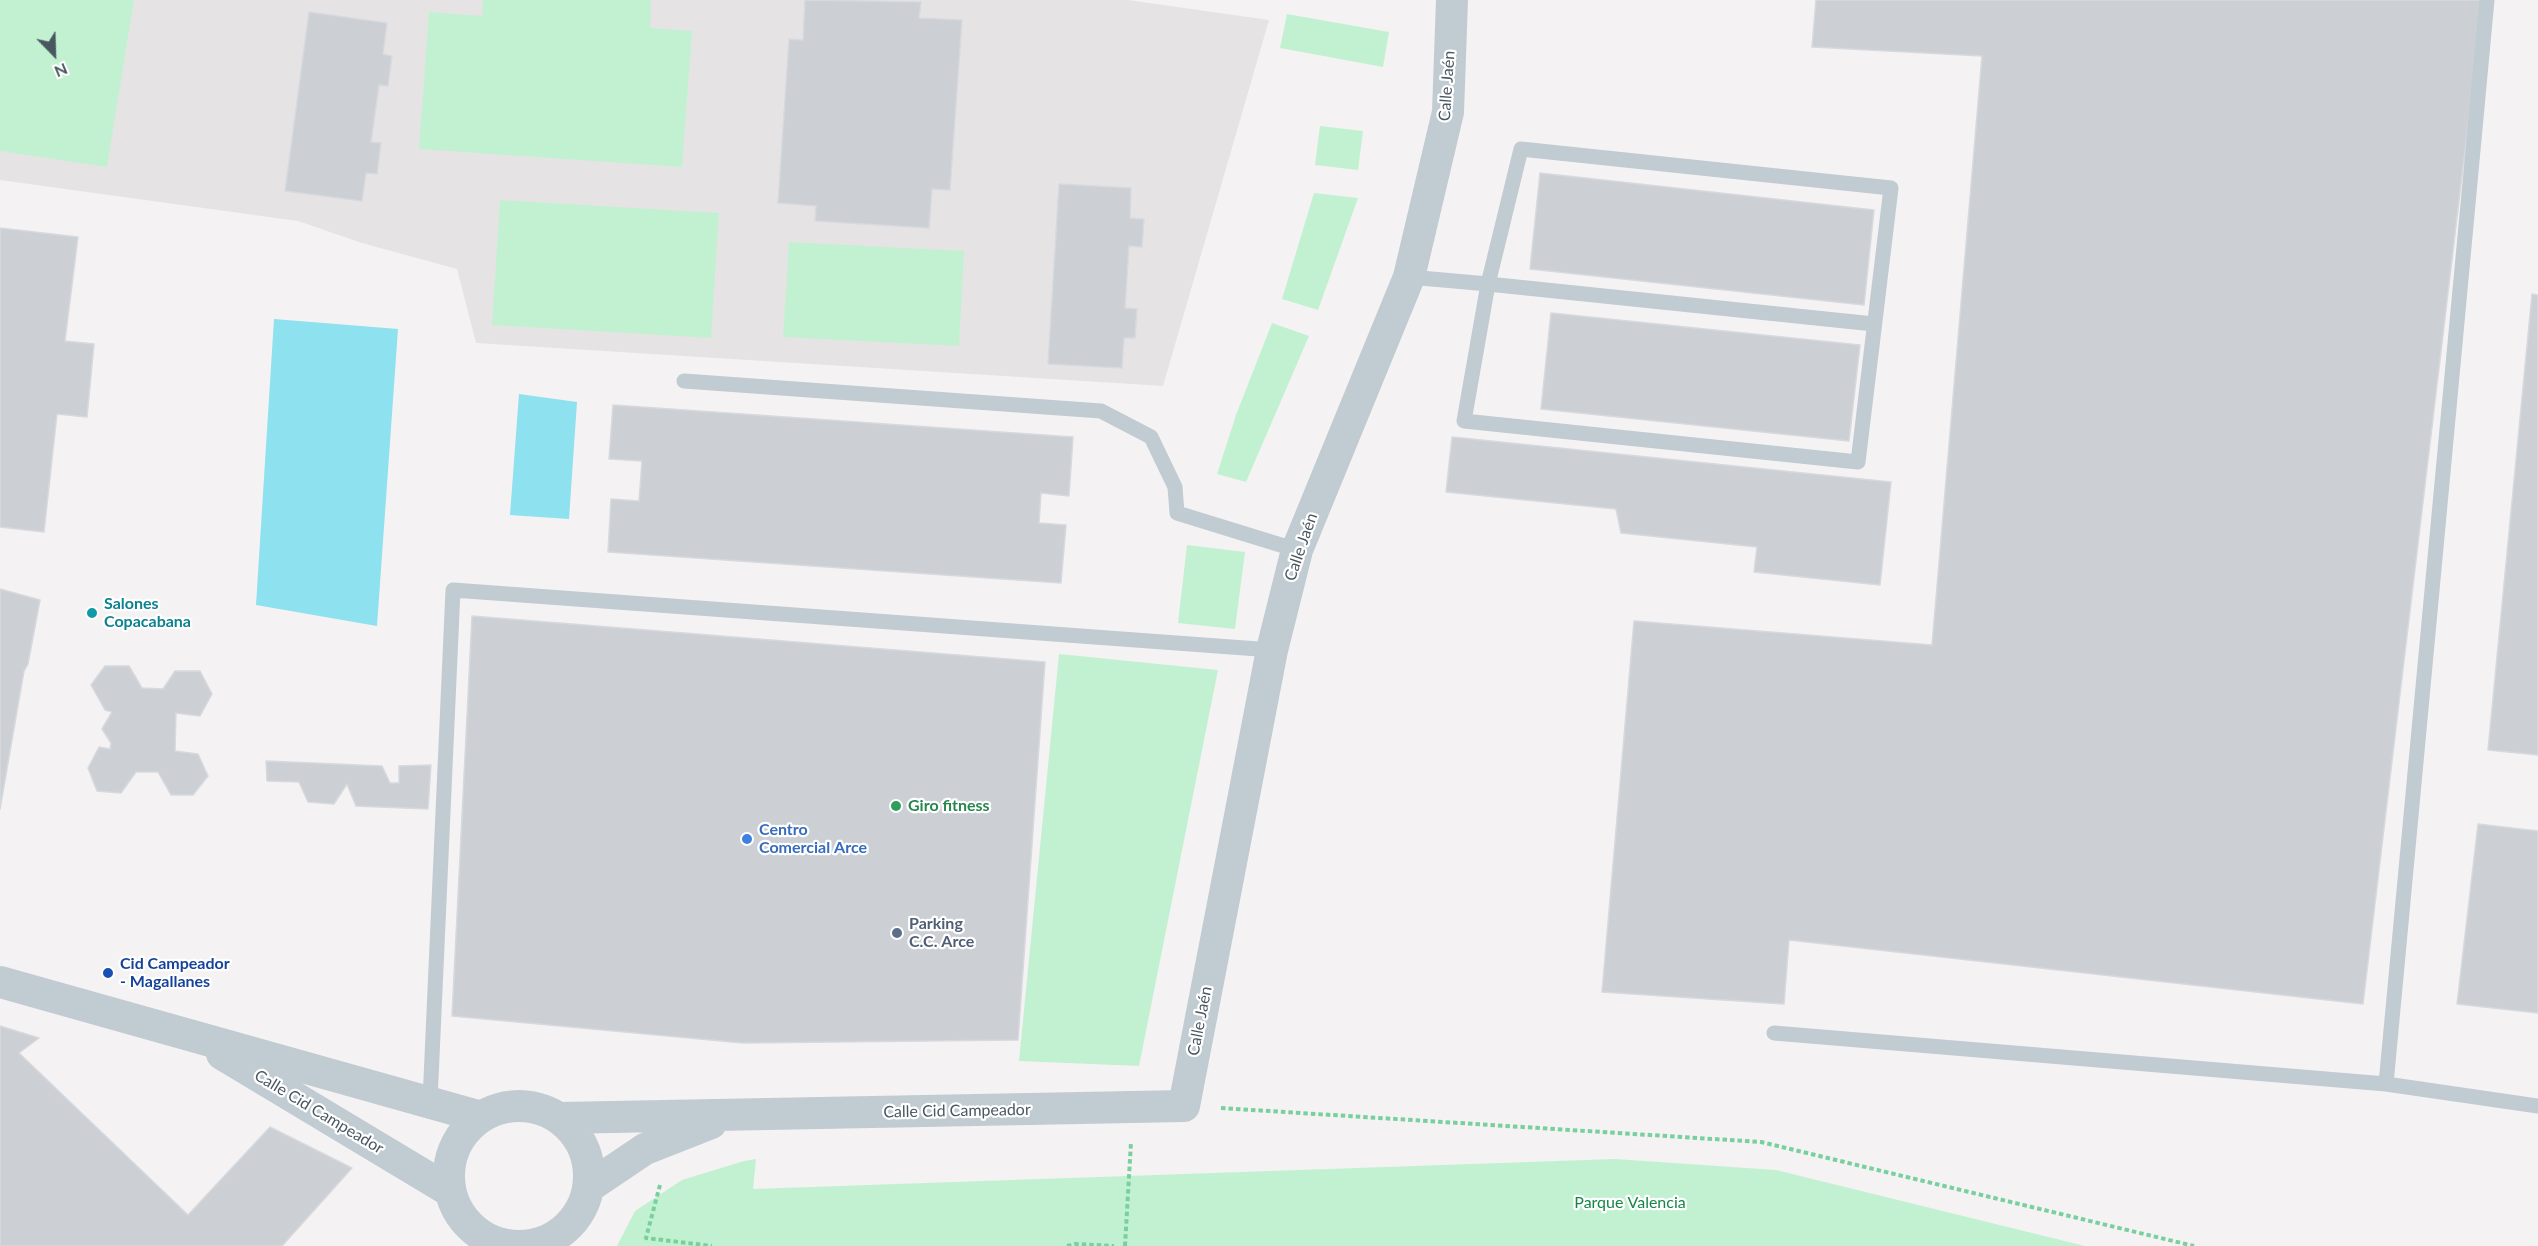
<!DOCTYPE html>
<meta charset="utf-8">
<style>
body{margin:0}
#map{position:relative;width:2538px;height:1246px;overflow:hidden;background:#f5f2f3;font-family:Lato,sans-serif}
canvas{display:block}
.north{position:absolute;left:24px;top:24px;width:60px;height:60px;-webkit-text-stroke:4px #fff;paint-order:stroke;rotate:157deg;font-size:16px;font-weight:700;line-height:24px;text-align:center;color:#495761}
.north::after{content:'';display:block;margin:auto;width:21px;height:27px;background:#495761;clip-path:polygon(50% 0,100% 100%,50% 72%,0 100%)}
</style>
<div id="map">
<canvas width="2538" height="1246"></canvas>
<div class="north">N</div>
</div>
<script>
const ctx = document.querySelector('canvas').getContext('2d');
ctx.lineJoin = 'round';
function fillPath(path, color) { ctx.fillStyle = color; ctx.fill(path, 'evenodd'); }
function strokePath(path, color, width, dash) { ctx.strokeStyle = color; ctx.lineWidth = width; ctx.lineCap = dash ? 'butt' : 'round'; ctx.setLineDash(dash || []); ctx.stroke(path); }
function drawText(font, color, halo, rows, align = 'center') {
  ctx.font = font + ' Lato,sans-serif'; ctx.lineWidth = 4.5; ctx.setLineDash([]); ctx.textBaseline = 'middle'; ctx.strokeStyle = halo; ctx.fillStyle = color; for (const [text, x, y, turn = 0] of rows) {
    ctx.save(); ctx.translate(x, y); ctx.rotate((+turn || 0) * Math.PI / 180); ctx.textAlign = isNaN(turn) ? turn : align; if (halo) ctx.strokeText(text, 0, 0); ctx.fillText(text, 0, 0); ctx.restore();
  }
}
fillPath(new Path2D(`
 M0,0H1128L1269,20L1163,386L476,343L457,269L362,243L298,221L0,180Z`), '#e6e3e5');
fillPath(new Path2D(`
 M0,0H134L107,167L0,151Z
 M483,0H651L650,28L692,31L682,167L419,149L429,12L482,16Z
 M1287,14L1389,32L1383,67L1280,48Z
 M1320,126L1363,131L1358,170L1315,165Z
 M1314,193L1358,198L1318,310L1282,299Z
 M500,200L719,213L711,338L492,325Z
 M789,242L964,251L959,346L783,337Z
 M1272,323L1309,336L1246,482L1217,474L1236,415Z
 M1187,545L1245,552L1235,629L1178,623Z
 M1059,654L1218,670L1139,1066L1019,1061Z
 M756,1159L753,1189L1615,1159L1776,1170L2085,1246H617L635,1211L682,1180L744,1161Z`), '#c2f1d1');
fillPath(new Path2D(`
 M274,319L398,329L377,626L256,605Z
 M519,394L577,402L569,519L510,515Z`), '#8ee1ef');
const building = new Path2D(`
 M805,0L921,2L919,18L962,20L950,190L932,189L929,228L815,221L816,206L778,203L789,39L803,40Z
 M1816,0H2483L2363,1004L1789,940L1784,1004L1602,992L1634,621L1932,645L1982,56L1812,47Z
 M309,12L387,23L383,54L392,56L388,86L379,85L371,142L381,143L377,174L366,173L362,201L285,191Z
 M1540,173L1874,210L1864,305L1530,269Z
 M1059,184L1131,188L1130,218L1144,219L1142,247L1129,246L1125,308L1137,309L1135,338H1124L1122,368L1048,364Z
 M0,228L78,237L65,341L94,344L87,417L57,414L44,532L0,527Z
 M2532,294L2538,295V755L2488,750Z
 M1551,313L1860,345L1849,441L1541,409Z
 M613,405L1073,437L1069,496L1041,493L1039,523L1066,525L1061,583L608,552L611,499L639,501L642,461L609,459Z
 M1452,437L1891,482L1880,585L1754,572L1757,547L1621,533L1616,509L1446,492Z
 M0,589L40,600L28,664L24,671L0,809Z
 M472,616L1045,662L1018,1040L743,1043L452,1016Z
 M105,666H129L142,688L163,689L175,671H200L212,694L200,716L176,713L175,751L198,754L208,776L193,795H171L158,772H136L121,793L97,791L88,768L99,747L110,749L111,743L102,729L112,712L105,710L91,685Z
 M266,761L382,766L390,783H399V766L431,765L428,809L356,806L347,784L334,804L308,802L299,782L267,781Z
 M2478,824L2538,831V1013L2457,1004Z
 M0,1026L39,1038L19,1053L188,1215L270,1127L352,1168L282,1246H0Z`);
fillPath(building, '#ccd0d5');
strokePath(building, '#d6d9de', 1.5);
strokePath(new Path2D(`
 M1221,1108L1761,1142L2194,1246
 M660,1185L646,1238L712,1246
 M1067,1246L1075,1244L1114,1246
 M1125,1246L1131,1142`), '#79d09f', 4, [4.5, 3]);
strokePath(new Path2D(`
 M1409,277L1488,284L1464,421L1858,462L1891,188L1521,149L1488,284L1874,324
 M684,381L1101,411L1151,437L1175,487L1177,513L1297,550
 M1774,1033L2386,1084L2538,1106
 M2386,1084L2487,0
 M430,1101L453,590L1272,650`), '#c0cbd2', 15);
strokePath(new Path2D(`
 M0,982L481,1117
 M222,1054L450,1191
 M449 1176a70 70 0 1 1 140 0a70 70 0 1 1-140 0Z
 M560,1118L1184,1106L1272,650L1297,550L1409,277L1448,112L1452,0
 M590,1186L645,1149L711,1123`), '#c0cbd2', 32);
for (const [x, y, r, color] of [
 [92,613,6,"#0f9aa8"],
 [896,806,6,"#2e9e5b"],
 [747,839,6,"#3f7fe0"],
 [897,933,6,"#5c6f8a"],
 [108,973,6,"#1a4fb4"]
]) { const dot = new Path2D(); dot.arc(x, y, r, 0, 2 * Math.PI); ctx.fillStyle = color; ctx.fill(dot); strokePath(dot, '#fff', 2); }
drawText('16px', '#495761', '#fff', [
 ["Calle Jaén",1447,86,-86],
 ["Calle Jaén",1301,547,-71],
 ["Calle Jaén",1200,1021,-79],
 ["Calle Cid Campeador",957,1111,-1],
 ["Calle Cid Campeador",319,1112,31]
]);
drawText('bold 16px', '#0d838f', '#fff', [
 ["Salones",104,604],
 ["Copacabana",104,622]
], 'left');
drawText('bold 16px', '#27864d', '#fff', [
 ["Giro fitness",908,806]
], 'left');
drawText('bold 16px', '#366cbe', '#fff', [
 ["Centro",759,830],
 ["Comercial Arce",759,848]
], 'left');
drawText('bold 16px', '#4e5e75', '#fff', [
 ["Parking",909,924],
 ["C.C. Arce",909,942]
], 'left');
drawText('bold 16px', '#164399', '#fff', [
 ["Cid Campeador",120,964],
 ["- Magallanes",120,982]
], 'left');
drawText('16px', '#168646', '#fff', [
 ["Parque Valencia",1630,1203]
]);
</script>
